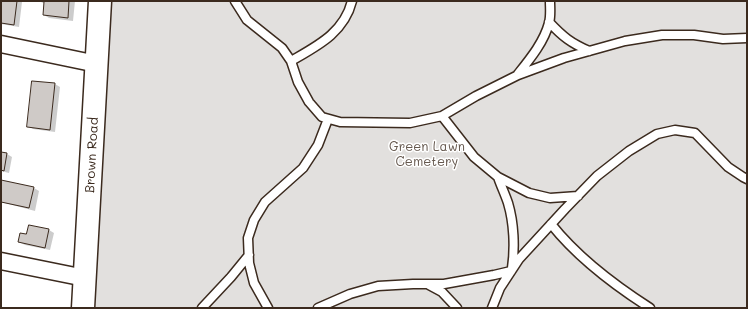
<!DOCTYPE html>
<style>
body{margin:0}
#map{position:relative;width:748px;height:309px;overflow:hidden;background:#fff;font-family:Mali,sans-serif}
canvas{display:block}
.frame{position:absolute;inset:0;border:2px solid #3b2a1e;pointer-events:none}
</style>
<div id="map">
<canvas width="748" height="309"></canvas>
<div class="frame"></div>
</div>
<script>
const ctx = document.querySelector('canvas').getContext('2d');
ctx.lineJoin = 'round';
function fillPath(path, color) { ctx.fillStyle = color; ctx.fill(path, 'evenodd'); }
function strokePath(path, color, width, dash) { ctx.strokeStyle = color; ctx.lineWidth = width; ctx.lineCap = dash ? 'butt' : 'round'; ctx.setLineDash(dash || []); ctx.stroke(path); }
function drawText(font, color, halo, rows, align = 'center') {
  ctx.font = font + ' Mali,sans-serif'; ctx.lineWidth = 3; ctx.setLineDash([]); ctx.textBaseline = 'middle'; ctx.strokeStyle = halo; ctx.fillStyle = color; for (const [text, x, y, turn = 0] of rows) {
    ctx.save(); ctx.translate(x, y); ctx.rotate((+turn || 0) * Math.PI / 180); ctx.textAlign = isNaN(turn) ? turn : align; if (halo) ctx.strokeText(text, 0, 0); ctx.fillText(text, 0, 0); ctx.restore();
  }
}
fillPath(new Path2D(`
 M110,1H747V308H93Z`), '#e2e0de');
fillPath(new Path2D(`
 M1,1L22,2L19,27L1,24Z
 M39,1H75L73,21L49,18L44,15L45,4Z
 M55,84L60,87L55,132L33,129L28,126Z
 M1,153L7,154L12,157L9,173L1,171Z
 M2,181L34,188L39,191L35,211L1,202Z
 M29,226L49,230L54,233L50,250L25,245L19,242L27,236Z`), '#0003');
const building = new Path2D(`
 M1,1H17L14,25L1,23Z
 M38,1H69L68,18L43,15L44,2Z
 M32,81L55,83L50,130L27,127Z
 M1,152L7,153L4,171L1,170Z
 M1,180L34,187L29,208L1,202Z
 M29,225L49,229L45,248L18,242L20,233L26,234Z`);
fillPath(building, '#cfcac7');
strokePath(building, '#3b2a1e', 1);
const service = new Path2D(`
 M235,1L247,20L282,48L291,61L298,82L309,102L322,117L340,122L410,123L442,116L476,96L518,75L564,58L625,41L662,35H694L723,39L747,38
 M549,22C563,37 571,43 589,51
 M291,61C317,46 344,33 352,1
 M518,74C530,59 544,42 549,23C551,16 550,8 550,1
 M442,116L474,157L498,177L529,193L550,198L578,196
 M498,177C501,186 505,194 508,203C514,223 515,248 512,268
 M551,224C578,258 614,285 650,308
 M429,285L442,292L457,308
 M202,308L231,277L249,255
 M268,308L254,283L249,263L248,238L254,220L265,202L303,168L318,145L328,119
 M318,308L350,294L378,286L413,284H444L494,275L511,271
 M492,308L500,288L519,259L565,209L597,176L629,151L657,134L675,130L695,133L728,167L743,177L747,179`);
const minor = new Path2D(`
 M1,44L97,64
 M1,261L85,278`);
const secondary = new Path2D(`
 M83,308L100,1`);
strokePath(service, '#3b2a1e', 11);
strokePath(minor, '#3b2a1e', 19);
strokePath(secondary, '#3b2a1e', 25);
strokePath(service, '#fff', 8);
strokePath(minor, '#fff', 16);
strokePath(secondary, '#fff', 22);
drawText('13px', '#65584e', '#fff', [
 ["Green Lawn",427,147],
 ["Cemetery",427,162]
]);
drawText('13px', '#3b2a1e', '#fff', [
 ["Brown Road",92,155,-87]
]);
</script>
